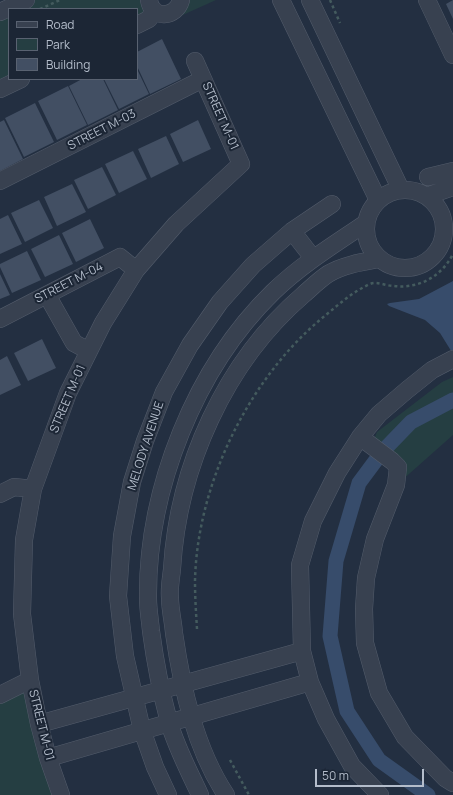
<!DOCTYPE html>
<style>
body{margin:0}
#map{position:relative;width:453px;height:795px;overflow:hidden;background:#232f41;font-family:Manrope,sans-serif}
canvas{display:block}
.legend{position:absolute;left:8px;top:8px;width:130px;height:72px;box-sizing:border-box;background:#1c2635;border:1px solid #596271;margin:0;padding:5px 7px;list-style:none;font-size:12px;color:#b4bdcb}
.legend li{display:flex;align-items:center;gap:8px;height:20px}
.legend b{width:20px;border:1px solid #596271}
.scale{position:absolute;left:315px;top:769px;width:109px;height:18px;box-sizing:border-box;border:2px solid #b4bdcb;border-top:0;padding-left:5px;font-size:12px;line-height:14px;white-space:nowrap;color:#b4bdcb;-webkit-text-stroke:3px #1c2635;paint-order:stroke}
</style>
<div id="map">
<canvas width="453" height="795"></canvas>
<ul class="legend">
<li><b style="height:5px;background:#384150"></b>Road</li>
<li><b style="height:11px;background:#253e42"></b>Park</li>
<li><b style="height:11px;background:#424f63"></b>Building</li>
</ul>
<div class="scale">50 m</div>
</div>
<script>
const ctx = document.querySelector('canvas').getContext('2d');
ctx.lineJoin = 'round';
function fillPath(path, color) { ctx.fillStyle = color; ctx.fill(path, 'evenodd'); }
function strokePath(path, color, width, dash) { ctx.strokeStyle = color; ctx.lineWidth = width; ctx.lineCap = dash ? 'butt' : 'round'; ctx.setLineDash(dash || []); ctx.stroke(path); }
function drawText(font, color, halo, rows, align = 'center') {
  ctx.font = font + ' Manrope,sans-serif'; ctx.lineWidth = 4; ctx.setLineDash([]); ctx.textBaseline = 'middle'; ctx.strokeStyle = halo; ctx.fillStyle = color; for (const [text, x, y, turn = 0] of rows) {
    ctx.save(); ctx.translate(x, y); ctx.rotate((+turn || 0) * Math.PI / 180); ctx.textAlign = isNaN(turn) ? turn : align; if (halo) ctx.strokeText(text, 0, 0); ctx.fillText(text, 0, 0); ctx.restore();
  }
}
fillPath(new Path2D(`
 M26,0H149L137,25V9H9V79L0,89V12Z
 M181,0H216L176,18Z
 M453,377V435L400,482L375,437L377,432L442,382Z
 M30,680L61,795H0V695Z`), '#253e42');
fillPath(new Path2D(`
 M453,281V354L440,333L425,320L389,306L387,304L390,303L419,299Z`), '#374c6b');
strokePath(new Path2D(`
 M428,795L379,760L347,711L330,636L336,561L359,483L382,452L411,422L453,400`), '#374c6b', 15);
fillPath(new Path2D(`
 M453,0V19L446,4Z
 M162,39L181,79L150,94L137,66V52Z
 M137,69L149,94L119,109L104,79H137Z
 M82,79H103L118,110L88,125L69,86Z
 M68,86L87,125L57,140L38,101Z
 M35,103L54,142L24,157L5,118Z
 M4,120L23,159L0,171V122Z
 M198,120L211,149L183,162L170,134Z
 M166,136L179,164L151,178L138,149Z
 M133,151L147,179L119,193L105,164Z
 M102,167L116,195L88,209L74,180Z
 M72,184L86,212L57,226L44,197Z
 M39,200L53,228L25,242L11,213Z
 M8,215L22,244L0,254V219Z
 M90,219L104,248L76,262L62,233Z
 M59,235L73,264L45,277L31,249Z
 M27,251L41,280L12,293L0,267V264Z
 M0,274L10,295L0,299Z
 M42,339L56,368L28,381L14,353Z
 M7,356L21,385L0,395V360Z`), '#424f63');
const minor = new Path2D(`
 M149,0C152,20 176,18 181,0
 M281,0L378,200
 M310,0L401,190
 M427,0L453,55
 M0,12L26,0
 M137,25L149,19L154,10
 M0,89L21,79
 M428,177L453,171
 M0,181L203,79
 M366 229a39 39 0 1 1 78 0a39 39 0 1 1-78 0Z
 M427,196L453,187
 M292,231L313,258
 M47,295L74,343L89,351
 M0,319L120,257L136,270
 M360,437L392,461L398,467L396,485L375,539L366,578L364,609L365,643L379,693L405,737L445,778L453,783
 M0,494L14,487L33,489
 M0,695L30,680
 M39,724L302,651
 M48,758L310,682
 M61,795L48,758L39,724L30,680L22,614L24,540L33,489L68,393L103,323L136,270L176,224L241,164L195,61
 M168,795L155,767L142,730L125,656L118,596L122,536L132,482L145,441L164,392L190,345L220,302L253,265L292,231L332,204
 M200,795C189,771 176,747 169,722C161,692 155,661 151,631C150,620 148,609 148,598C147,489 195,368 273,292C301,265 333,245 366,223
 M226,795C195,748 182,688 174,633C173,621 170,609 170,598C169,588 171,579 172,569C178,467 225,362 303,295C311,288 319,280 328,274C343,265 362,262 379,259
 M380,795L352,766L326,719L310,682L302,651L300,565L313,521L337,473L360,437L379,414L407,390L432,370L453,359`);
strokePath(minor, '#535c6b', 18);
strokePath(new Path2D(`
 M330,0L340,23
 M40,9L60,0
 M197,629C196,613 195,597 195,581C197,485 248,380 321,319C337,306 352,292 370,284C377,281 386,286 394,286C419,289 442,276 453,254
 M230,760L249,795`), '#445b5e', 2.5, [3, 3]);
strokePath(minor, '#384150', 17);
drawText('12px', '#b4bdcb', '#1c2635', [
 ["STREET M-01",220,116,66],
 ["STREET M-03",102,130,-27],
 ["STREET M-04",69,283,-27],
 ["STREET M-01",68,399,-67],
 ["MELODY AVENUE",146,446,-72],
 ["STREET M-01",41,725,76]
]);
</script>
